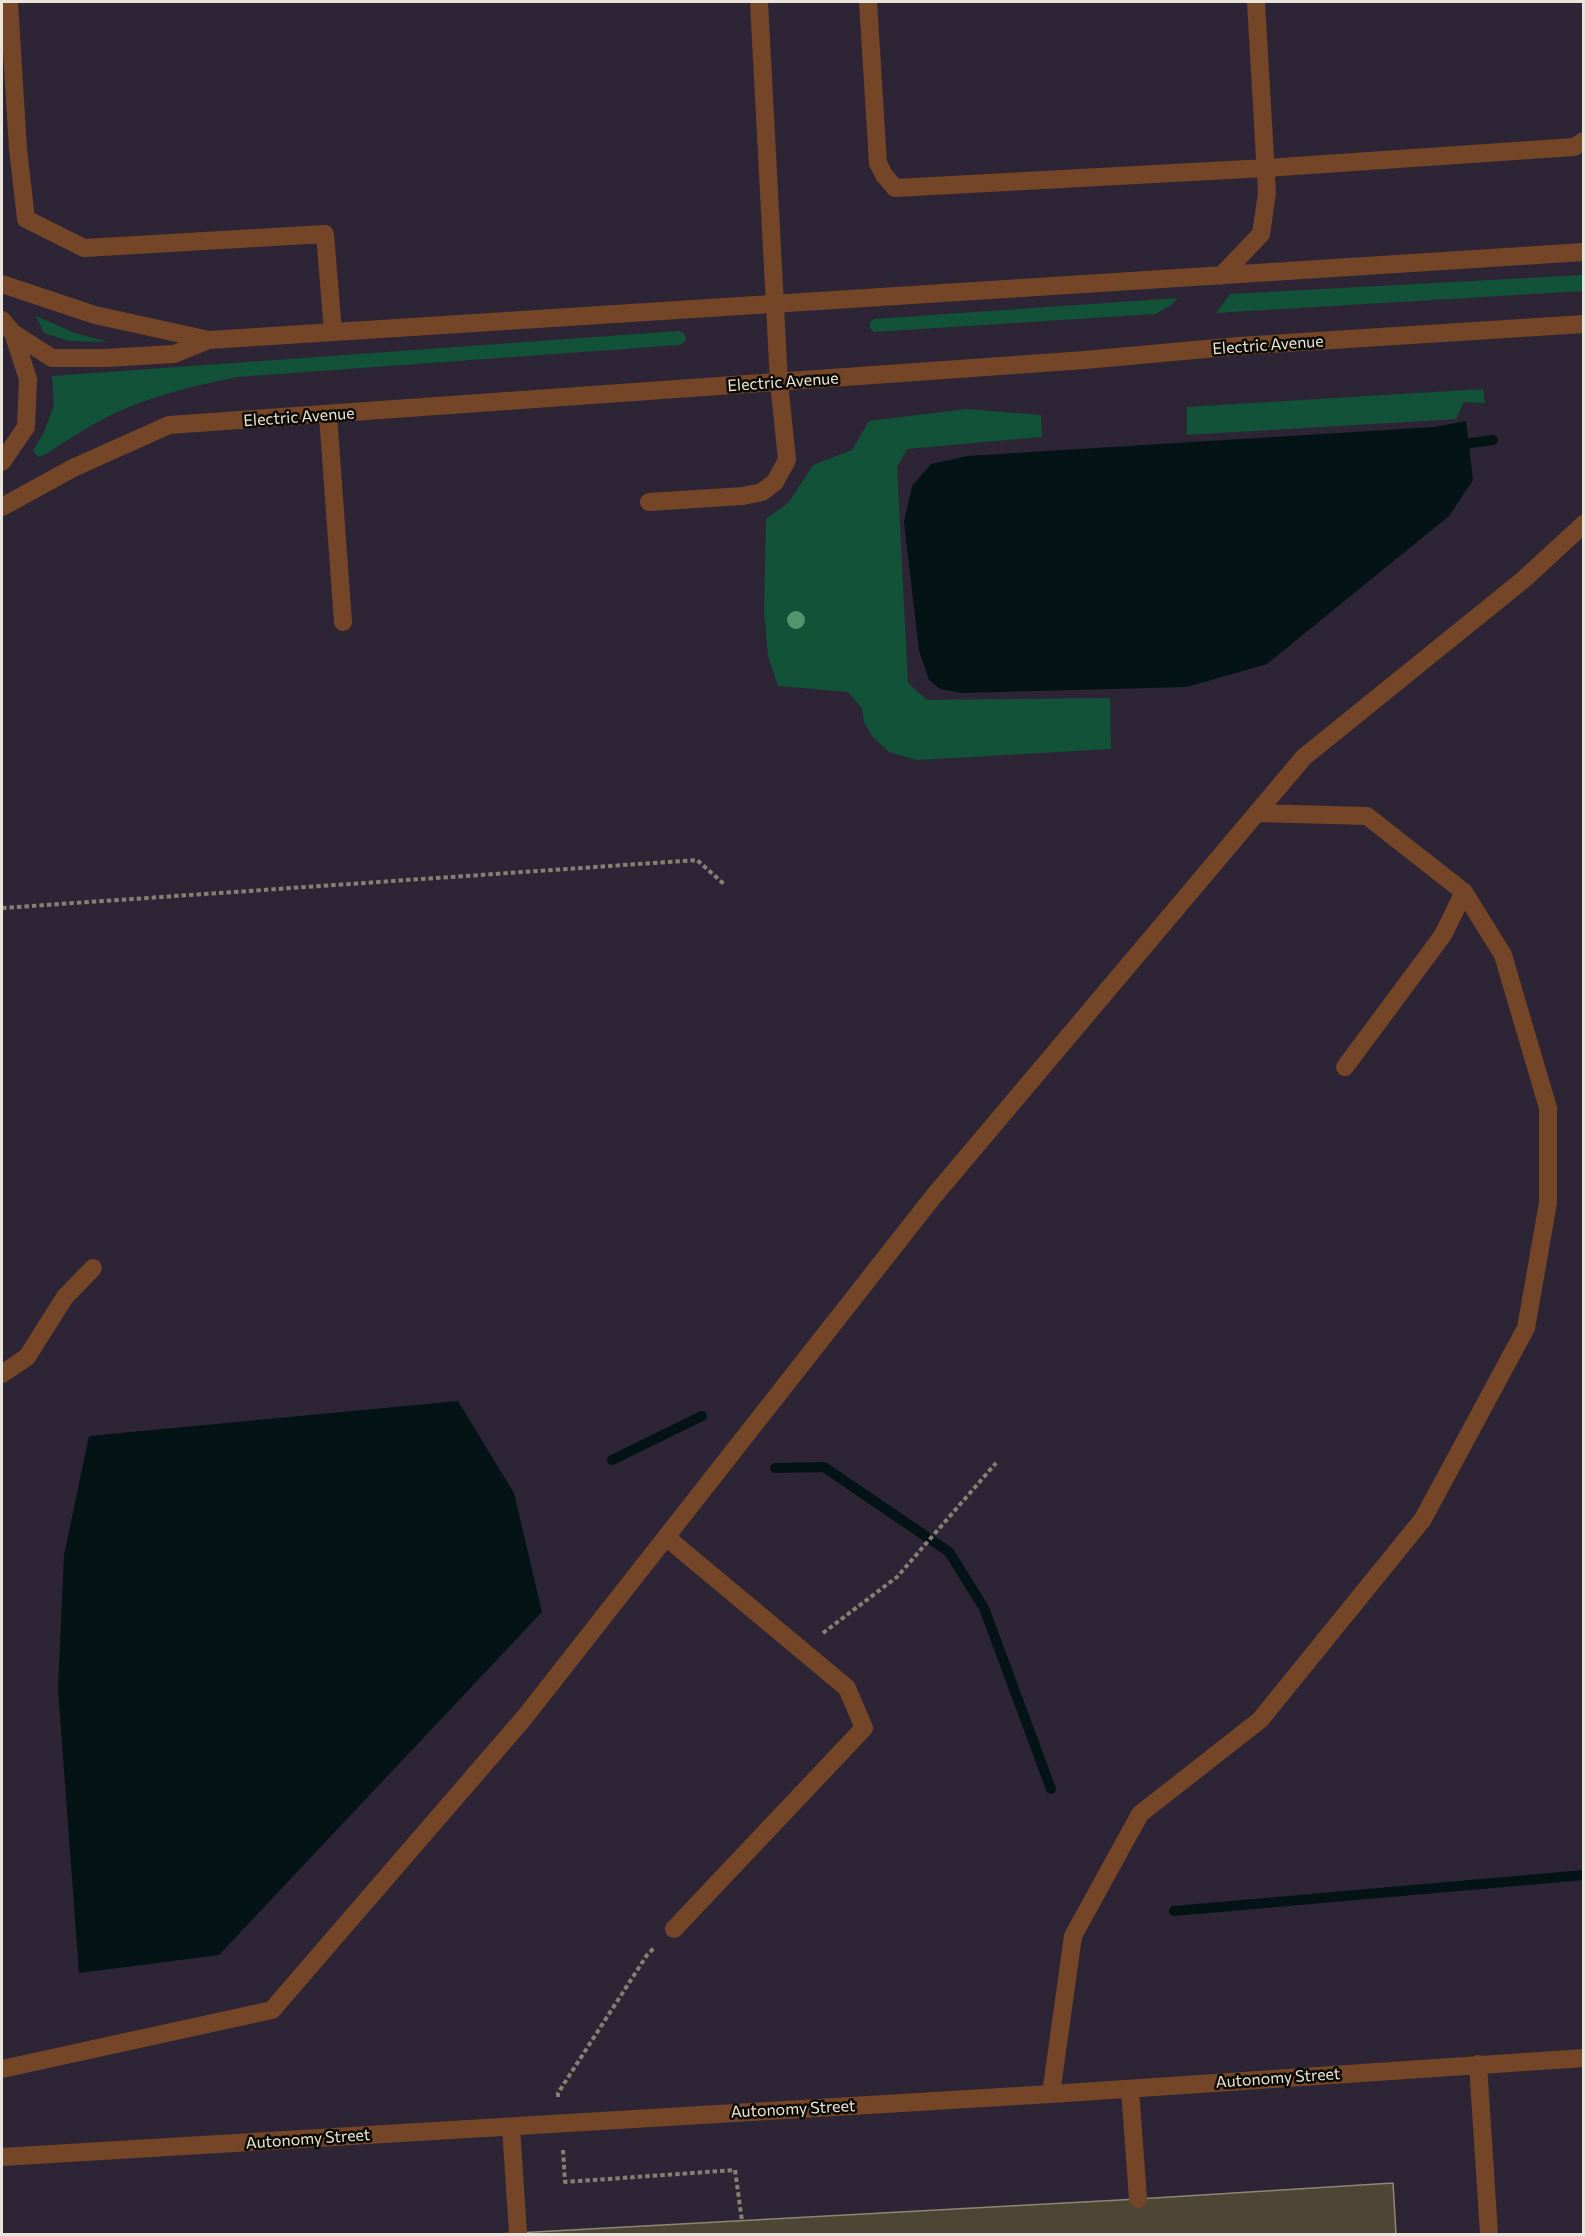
<!DOCTYPE html>
<style>
body{margin:0}
#map{position:relative;width:1585px;height:2236px;overflow:hidden;background:#282111;font-family:Commissioner,sans-serif}
canvas{display:block}
.frame{position:absolute;inset:0;border:3px solid #e9e5da;pointer-events:none}
</style>
<div id="map">
<canvas width="1585" height="2236"></canvas>
<div class="frame"></div>
</div>
<script>
const ctx = document.querySelector('canvas').getContext('2d');
ctx.lineJoin = 'round';
function fillPath(path, color) { ctx.fillStyle = color; ctx.fill(path, 'evenodd'); }
function strokePath(path, color, width, dash) { ctx.strokeStyle = color; ctx.lineWidth = width; ctx.lineCap = dash ? 'butt' : 'round'; ctx.setLineDash(dash || []); ctx.stroke(path); }
function drawText(font, color, halo, rows, align = 'center') {
  ctx.font = font + ' Commissioner,sans-serif'; ctx.lineWidth = 5; ctx.setLineDash([]); ctx.textBaseline = 'middle'; ctx.strokeStyle = halo; ctx.fillStyle = color; for (const [text, x, y, turn = 0] of rows) {
    ctx.save(); ctx.translate(x, y); ctx.rotate((+turn || 0) * Math.PI / 180); ctx.textAlign = isNaN(turn) ? turn : align; if (halo) ctx.strokeText(text, 0, 0); ctx.fillText(text, 0, 0); ctx.restore();
  }
}
fillPath(new Path2D(`
 M2,2H1583V2234H2Z`), '#2d2535');
fillPath(new Path2D(`
 M1583,275V291L1216,313L1230,294Z
 M1178,298L1171,305L1155,314L874,332L870,328V322L874,319Z
 M36,316L75,333L108,342L69,341L44,333Z
 M679,331L683,333L686,337L685,342L679,345L237,377C194,386 149,396 109,416C87,427 67,440 46,454L38,457L33,451L44,432L54,405L52,376Z
 M1483,389L1485,403L1464,402L1456,419L1187,435V407Z
 M966,409L1041,415L1042,437L907,449L897,467L908,683L927,700L1110,698L1111,749L917,760L889,752L872,736L864,722L862,708L848,692L778,686L768,656L764,612L766,519L789,502L813,465L852,450L869,421Z`), '#115238');
fillPath(new Path2D(`
 M1466,421L1473,480L1449,516L1267,664L1187,687L962,693L940,689L929,680L919,651L904,522L912,486L931,464L967,456L1434,427Z
 M458,1401L514,1493L542,1612L219,1955L79,1973L58,1689L64,1555L89,1436Z`), '#041315');
strokePath(new Path2D(`
 M1455,445L1493,440
 M612,1460L702,1416
 M775,1468L824,1467L949,1552L984,1608L1051,1789
 M1174,1911L1584,1875`), '#041315', 10);
const building = new Path2D(`
 M1393,2183L1396,2234H498L1138,2199Z`);
fillPath(building, '#4d4635');
strokePath(building, '#8f8774', 1.5);
strokePath(new Path2D(`
 M2,908L697,860L724,884
 M823,1633L897,1577L996,1463
 M558,2097V2093L647,1955L654,1948
 M563,2150L565,2182L735,2170L742,2221`), '#858072', 4, [4.5, 3]);
strokePath(new Path2D(`
 M9,2L18,149L26,219L84,248L325,234L333,332
 M868,2L878,163L884,175L895,188L1266,168L1574,147L1584,141
 M1221,276L1261,234L1267,193L1256,2
 M2,284L95,315L209,340L1584,252
 M2,320L13,333L52,358H105L174,354L209,340
 M328,415L343,622
 M2,462L26,427L28,379L13,333
 M649,502L743,496L762,492L775,482L787,460L779,382L759,2
 M2,507L73,468L169,425L1085,360L1239,346L1584,324
 M1345,1067L1443,935L1464,892
 M2,1374L27,1357L65,1297L93,1268
 M666,1537L847,1688L864,1728L674,1929
 M1478,2064L1489,2234
 M2,2069L272,2010L524,1718L933,1197L1304,757L1523,580L1584,524
 M1130,2089L1138,2199
 M1051,2094L1073,1936L1140,1814L1260,1720L1423,1519L1526,1328L1548,1203V1108L1503,955L1464,892L1367,816L1257,813
 M511,2127L518,2233
 M2,2157L1051,2094L1584,2058`), '#744627', 18);
ctx.fillStyle = '#51946d';
for (const [x, y] of [
 [796,620]
]) { ctx.beginPath(); ctx.arc(x, y, 9, 0, 2 * Math.PI); ctx.fill(); }
drawText('16px', '#e9e5da', '#0e0b05', [
 ["Electric Avenue",1268,345,-4],
 ["Electric Avenue",783,382,-4],
 ["Electric Avenue",299,417,-4],
 ["Autonomy Street",1278,2078,-4],
 ["Autonomy Street",793,2109,-3],
 ["Autonomy Street",308,2139,-4]
]);
</script>
